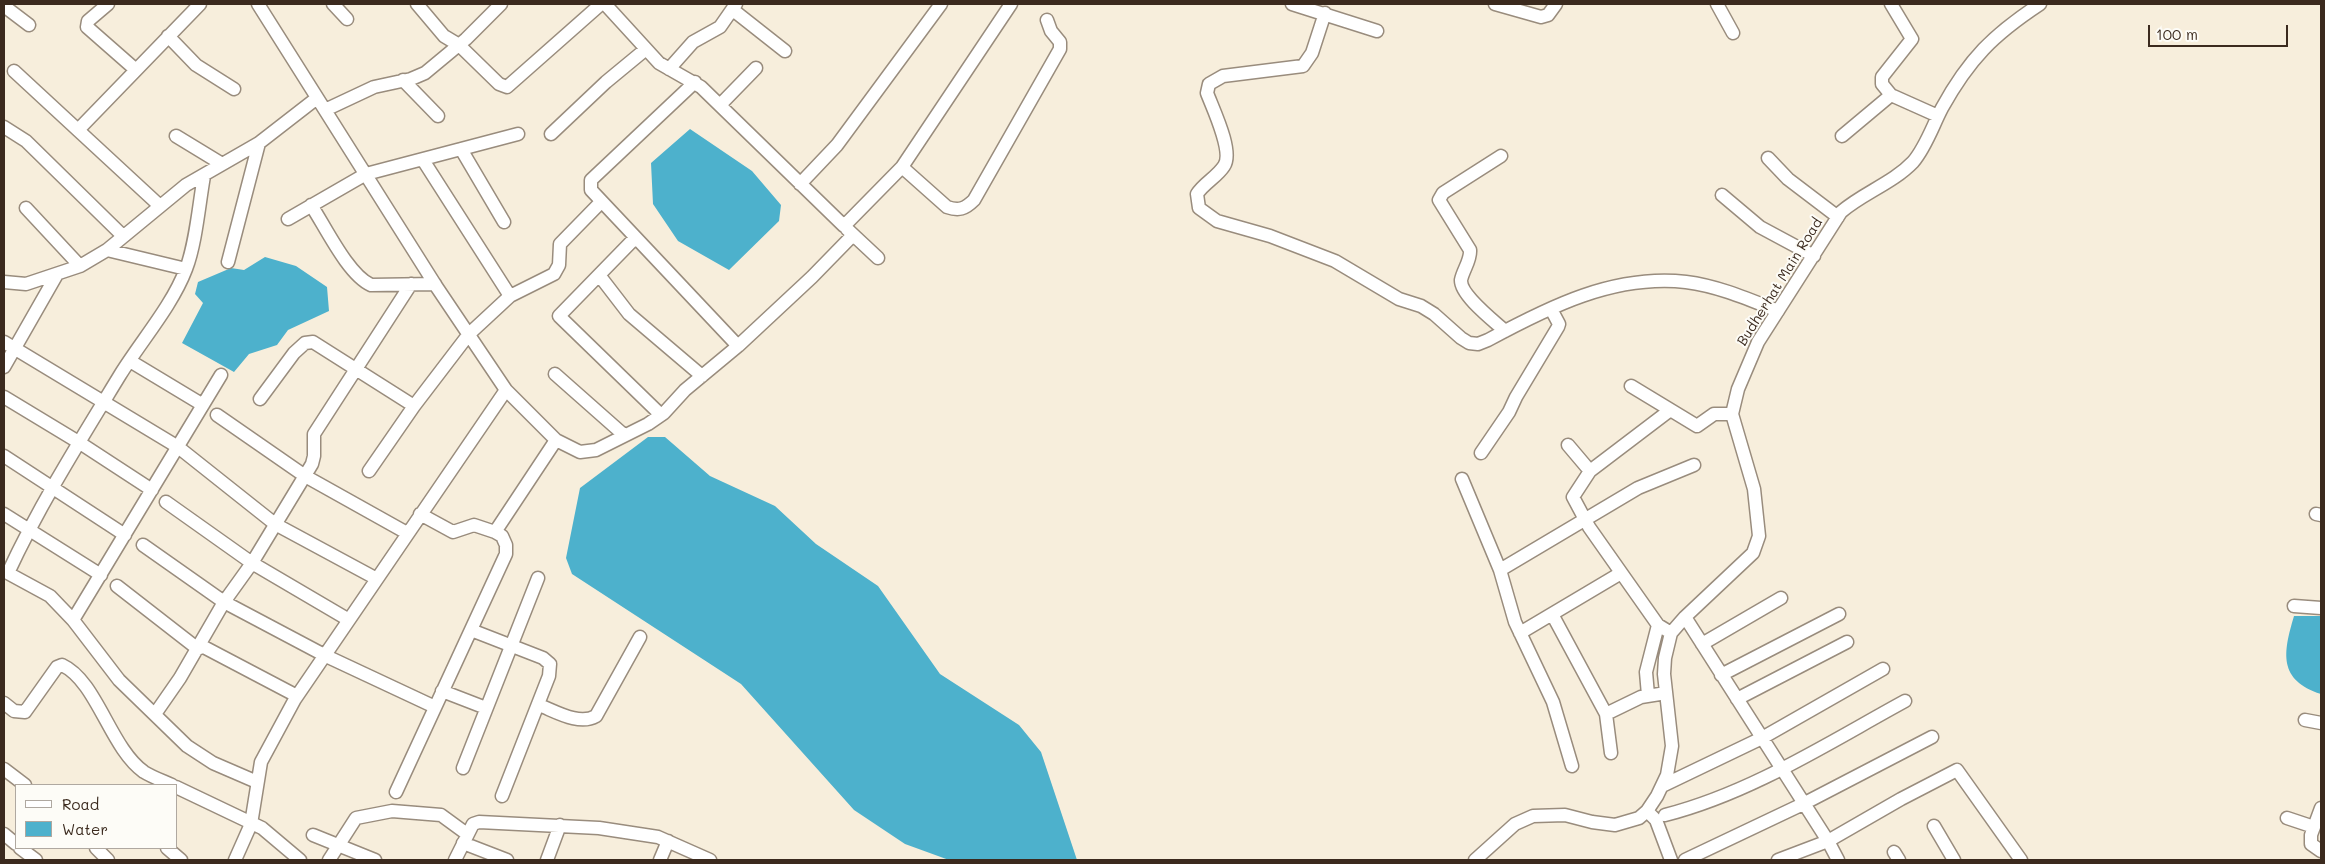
<!DOCTYPE html>
<style>
body{margin:0}
#map{position:relative;width:2325px;height:864px;overflow:hidden;background:#f7eedc;font-family:Mali,sans-serif}
canvas{display:block}
.frame{position:absolute;inset:0;border:5px solid #3b2a1e;pointer-events:none}
.legend{position:absolute;left:15px;top:784px;width:162px;height:65px;box-sizing:border-box;background:#fdfcf7;border:1px solid #afa8a0;margin:0;padding:6px 9px;list-style:none;font-size:15px;color:#3b2a1e}
.legend li{display:flex;align-items:center;gap:10px;height:25px}
.legend b{width:25px;border:1px solid #afa8a0}
.scale{position:absolute;left:2148px;top:25px;width:140px;height:22px;box-sizing:border-box;border:2px solid #3b2a1e;border-top:0;padding-left:6px;font-size:15px;line-height:18px;white-space:nowrap;color:#3b2a1e;-webkit-text-stroke:4px #fdfcf7;paint-order:stroke}
</style>
<div id="map">
<canvas width="2325" height="864"></canvas>
<div class="frame"></div>
<ul class="legend">
<li><b style="height:6px;background:#fff"></b>Road</li>
<li><b style="height:14px;background:#4db1cc"></b>Water</li>
</ul>
<div class="scale">100 m</div>
</div>
<script>
const ctx = document.querySelector('canvas').getContext('2d');
ctx.lineJoin = 'round';
function fillPath(path, color) { ctx.fillStyle = color; ctx.fill(path, 'evenodd'); }
function strokePath(path, color, width, dash) { ctx.strokeStyle = color; ctx.lineWidth = width; ctx.lineCap = dash ? 'butt' : 'round'; ctx.setLineDash(dash || []); ctx.stroke(path); }
function drawText(font, color, halo, rows, align = 'center') {
  ctx.font = font + ' Mali,sans-serif'; ctx.lineWidth = 4; ctx.setLineDash([]); ctx.textBaseline = 'middle'; ctx.strokeStyle = halo; ctx.fillStyle = color; for (const [text, x, y, turn = 0] of rows) {
    ctx.save(); ctx.translate(x, y); ctx.rotate((+turn || 0) * Math.PI / 180); ctx.textAlign = isNaN(turn) ? turn : align; if (halo) ctx.strokeText(text, 0, 0); ctx.fillText(text, 0, 0); ctx.restore();
  }
}
fillPath(new Path2D(`
 M690,129L752,171L781,205L779,221L729,270L678,241L653,204L651,163Z
 M265,257L296,266L327,287L329,311L288,330L277,345L249,354L234,372L182,343L203,303L195,294L198,282L231,268L244,270Z
 M648,437H665L710,476L775,506L816,544L878,586L940,674L1019,725L1041,752L1077,860H949L905,844L854,810L741,684L572,574L566,558L580,488Z
 M2294,616H2321V694C2278,680 2283,653 2294,616Z`), '#4db1cc');
const minor = new Path2D(`
 M108,4L88,21L87,27L136,70
 M333,4L347,19
 M417,4L444,36L459,45L499,84L507,87L601,4
 M605,4L659,63L701,87L844,226L902,167L1011,4
 M1292,4L1377,31
 M1495,4L1541,17L1548,15L1556,4
 M1717,4L1733,33
 M1891,4L1912,39L1882,77V84L1891,95L1938,116
 M4,6L29,25
 M733,10L785,51
 M1325,13L1312,53L1303,66L1223,76L1209,84L1207,93C1213,109 1234,152 1224,166C1217,177 1204,183 1197,194L1199,208L1217,221L1270,236L1335,261L1399,299L1421,306L1434,314L1461,338L1469,343L1478,344L1488,340C1549,307 1614,274 1686,282C1718,286 1748,299 1778,311
 M168,36L196,65L234,89
 M669,69L693,42L720,27L736,4
 M14,71L160,206
 M403,80L438,116
 M695,82L591,180V190L738,346
 M720,105L756,68
 M325,110L374,87L411,79L425,73L466,39L501,4
 M4,127L26,141L123,236
 M78,130L200,4
 M551,134L606,82L646,49
 M176,136L222,164
 M1842,136L1891,95
 M461,149L504,222
 M1501,156L1443,193L1439,200L1470,250C1471,260 1463,270 1461,280C1460,295 1494,321 1505,331
 M1768,158L1788,179L1838,217
 M423,160L510,296
 M902,167L947,207C959,211 965,209 974,200L1060,49V42L1051,31L1047,20
 M800,184L837,145L941,4
 M1722,195L1760,227L1814,256
 M311,205C325,226 348,275 371,285L435,284
 M26,208L80,266
 M288,219L366,174L518,134
 M847,229L878,258
 M635,238L559,316L661,415
 M107,250L186,269
 M228,262L259,143
 M599,275L629,314L702,376
 M4,282L26,284L80,266L107,250L186,185L259,143L317,98
 M4,342L178,447L275,524L377,579
 M130,361L203,405
 M4,367L56,276
 M555,374L624,435
 M1631,386L1697,426L1714,414H1732
 M4,397L80,443L152,490
 M260,399L294,353L305,343L313,342L414,406
 M217,415L305,476L407,533
 M556,440L580,452L596,450L648,424L664,413L685,390L738,346L812,277L853,235
 M1568,445L1590,471L1573,497L1589,527L1658,625L1671,633
 M1481,453L1509,412L1516,397L1558,327L1559,324L1551,309
 M4,456L125,535
 M369,471L414,406L469,334L510,296L554,274L559,265L560,244L601,202
 M1590,471L1669,411
 M1462,479L1500,570L1515,622L1553,702L1572,766
 M166,502L252,563L349,620
 M4,514L101,575
 M2316,514L2321,515
 M495,532L556,440L506,390
 M143,545L224,602L326,656L435,707
 M1500,570L1638,488L1694,465
 M4,571L50,596L73,620L119,680L187,746L213,763L257,782
 M8,573C40,504 81,439 120,375C141,341 172,306 186,269C196,243 199,204 204,176
 M117,586L198,649
 M2294,606L2321,608
 M1552,614L1606,714
 M1685,617L1828,841L1838,860
 M73,620L221,375
 M471,630L543,658L550,664L549,676L502,796
 M1520,633L1621,573
 M1702,644L1781,598
 M200,645L297,696
 M1721,675L1839,614
 M442,691L486,708
 M1648,695L1646,672L1658,625
 M1737,699L1847,642
 M4,703L14,711L25,712L57,667L62,665C97,681 110,748 144,772C152,777 163,781 172,785
 M539,705C555,711 579,726 596,716L640,637
 M155,714L180,678L224,602L252,563L312,464L314,456V434L411,284
 M2305,720L2321,723
 M1611,753L1606,714L1641,697L1666,693
 M463,768L538,578
 M4,769L25,785
 M1662,786L1762,738L1883,669
 M176,787L262,828L300,860
 M396,792L506,554V545L502,536L495,532L474,525L453,532L420,514
 M2321,808L2311,835V844L2321,851
 M1647,811L1656,820L1671,860
 M1665,815C1751,793 1828,743 1905,701
 M2287,818L2314,827
 M1934,826L1954,860
 M4,834L16,844
 M313,835L375,860
 M463,843L507,860
 M20,848L36,860
 M96,848L108,860
 M167,848L181,860
 M1894,852L1899,860
 M235,860L251,824L261,762L295,699L506,390L436,286L258,4
 M329,860L356,818L392,811L441,815L467,834
 M455,860L473,824L479,822L599,828L658,837L710,860
 M547,860L560,825
 M660,860L668,841
 M1475,860L1515,824L1533,816L1565,815L1592,822L1615,825L1639,818L1647,811L1657,796L1667,775L1672,746L1664,674L1665,658L1671,633L1685,617L1753,553L1759,536L1754,489L1732,414L1738,389L1758,342L1841,212C1863,193 1893,183 1913,162C1926,147 1933,125 1942,108C1969,59 1993,35 2040,4
 M1685,860L1803,804L1932,737
 M1778,860L1828,841L1901,799L1957,770L2021,860`);
strokePath(minor, '#998c7d', 15);
strokePath(minor, '#fff', 12);
drawText('14px', '#3b2a1e', '#fdfcf7', [
 ["Budherhat Main Road",1780,282,-58]
]);
</script>
